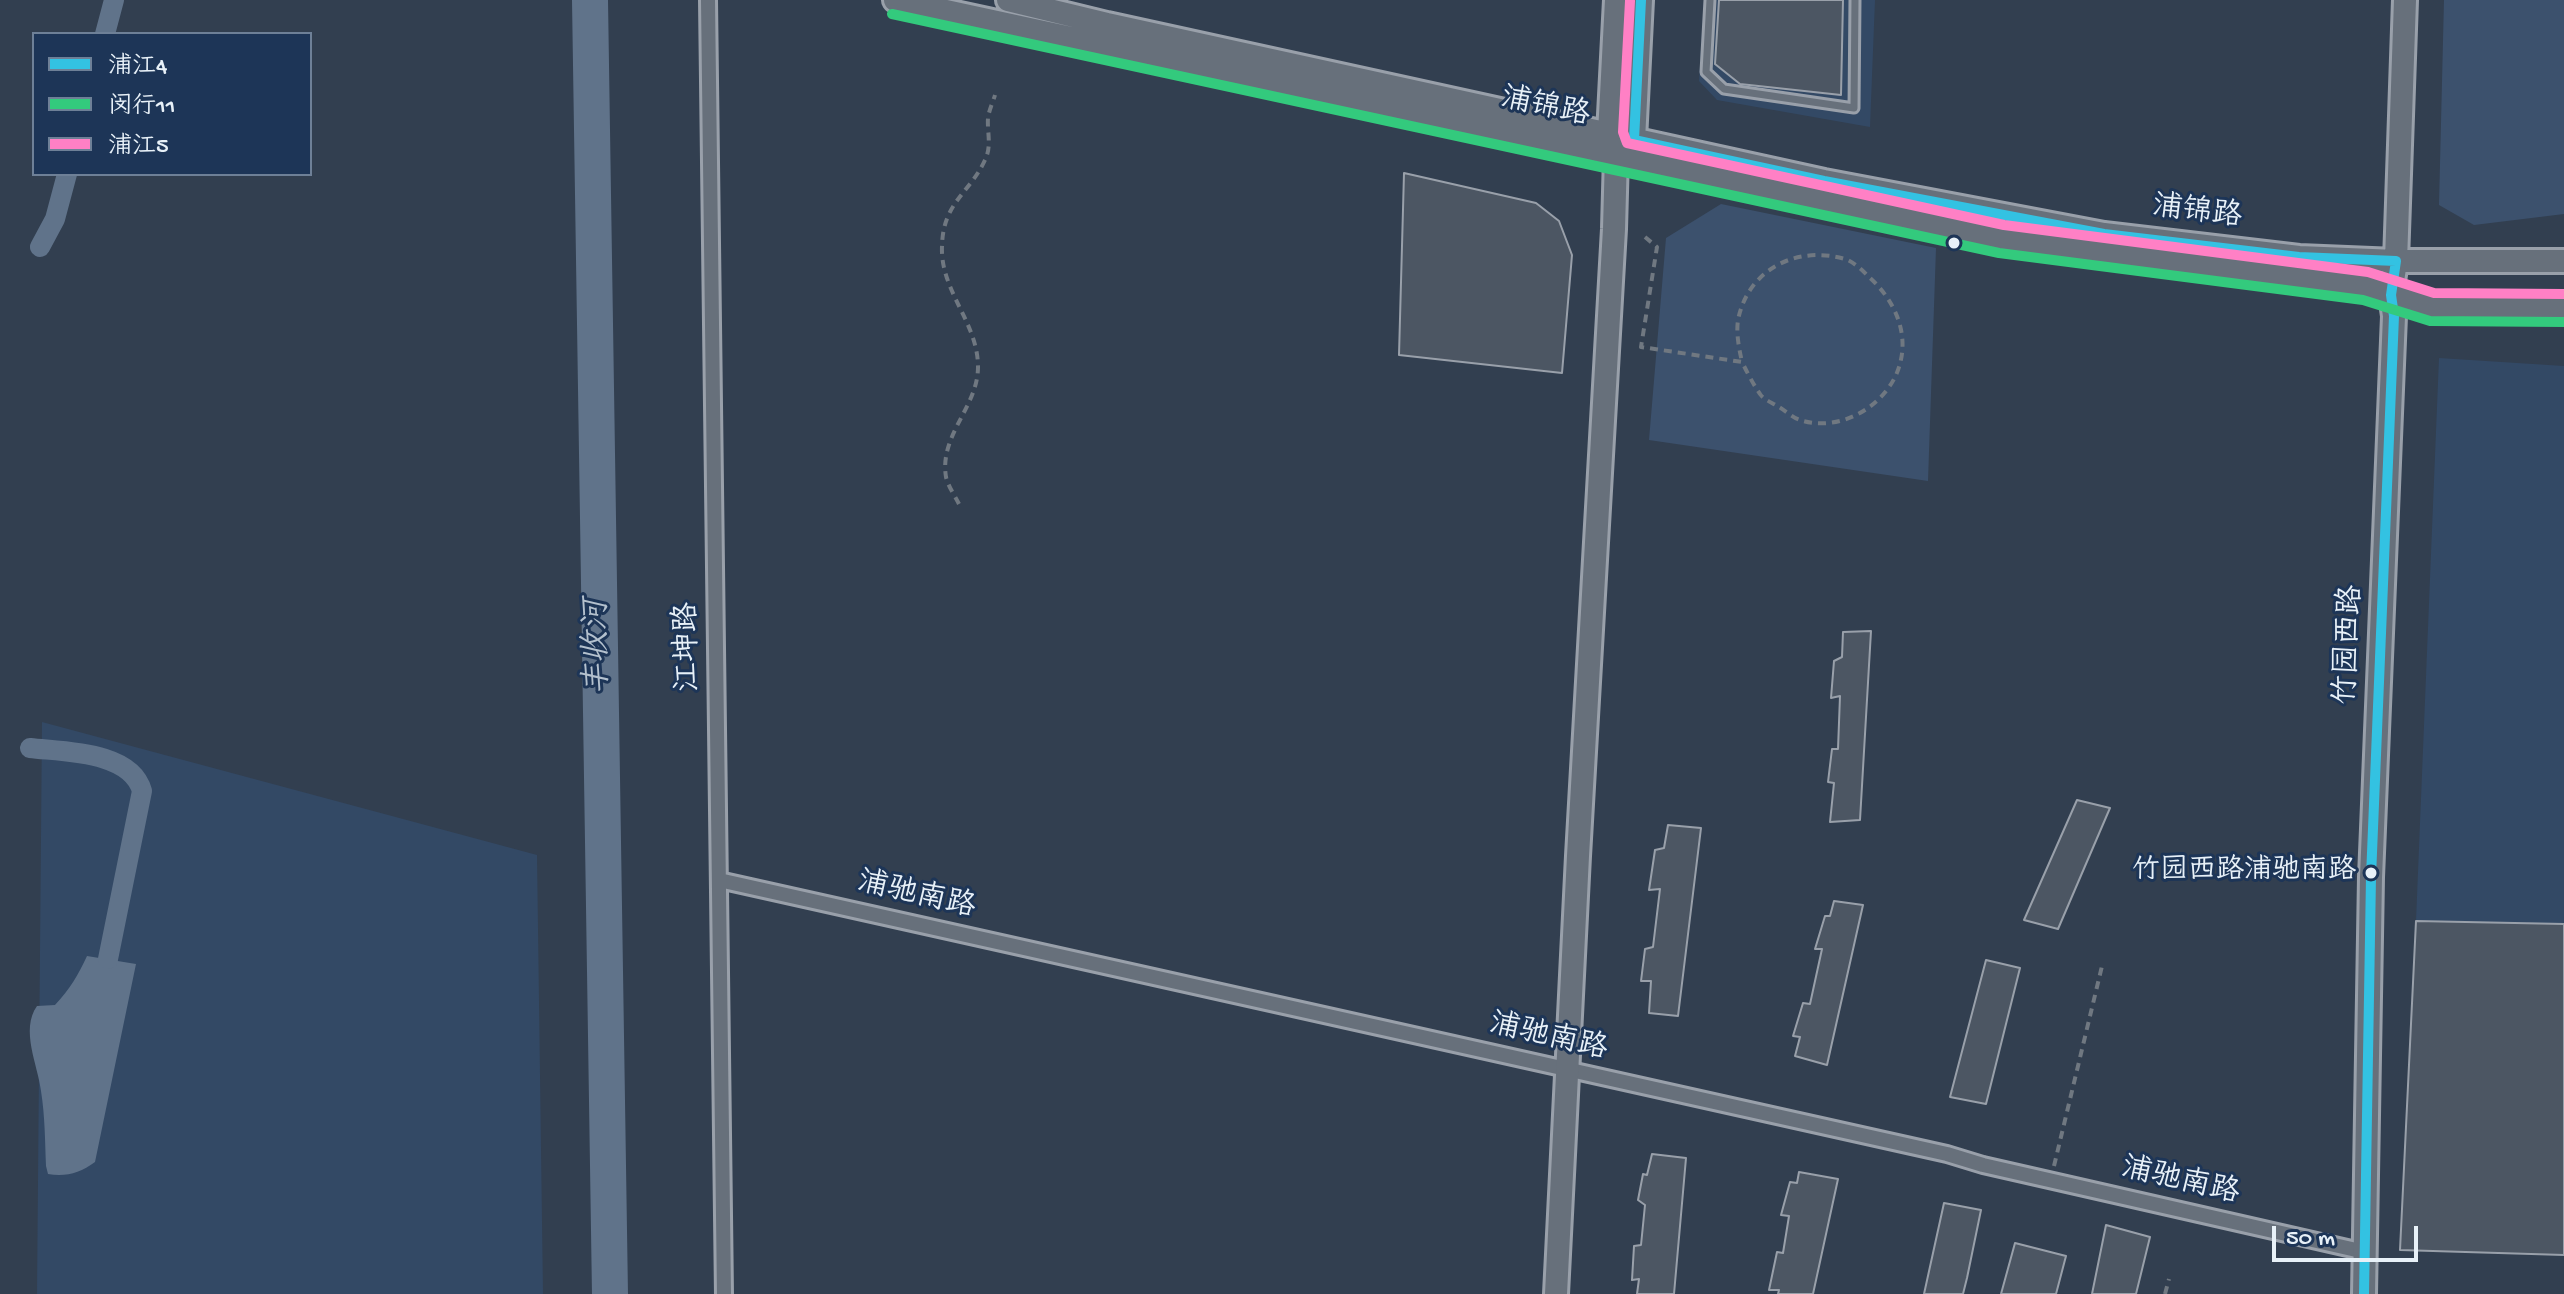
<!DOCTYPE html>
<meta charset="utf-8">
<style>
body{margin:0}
#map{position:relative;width:2564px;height:1294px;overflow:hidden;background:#323f50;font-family:"Gochi Hand","LXGW WenKai TC",sans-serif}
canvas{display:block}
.legend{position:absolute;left:32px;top:32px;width:280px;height:144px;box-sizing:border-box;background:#1d3557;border:2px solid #6e8097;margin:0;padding:10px 14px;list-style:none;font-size:24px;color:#e8f1f8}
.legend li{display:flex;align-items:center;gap:16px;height:40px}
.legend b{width:40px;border:2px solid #6e8097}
.scale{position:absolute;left:2272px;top:1226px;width:146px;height:36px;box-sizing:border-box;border:4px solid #e8f1f8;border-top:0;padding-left:10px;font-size:24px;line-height:28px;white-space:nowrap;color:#e8f1f8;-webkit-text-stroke:6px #1d3557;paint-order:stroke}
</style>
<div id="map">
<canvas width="2564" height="1294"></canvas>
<ul class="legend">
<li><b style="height:10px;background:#33c2e2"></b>浦江4</li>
<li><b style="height:10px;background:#33ca7d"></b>闵行11</li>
<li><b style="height:10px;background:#ff80c5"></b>浦江5</li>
</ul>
<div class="scale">50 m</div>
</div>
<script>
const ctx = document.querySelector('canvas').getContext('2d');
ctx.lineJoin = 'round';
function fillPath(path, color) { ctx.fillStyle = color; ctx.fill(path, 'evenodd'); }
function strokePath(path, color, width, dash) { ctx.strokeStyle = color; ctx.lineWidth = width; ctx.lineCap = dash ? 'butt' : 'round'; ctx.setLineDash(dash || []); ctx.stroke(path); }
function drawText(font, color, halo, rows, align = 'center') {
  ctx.font = font + ' "Gochi Hand","LXGW WenKai TC",sans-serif'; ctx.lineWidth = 6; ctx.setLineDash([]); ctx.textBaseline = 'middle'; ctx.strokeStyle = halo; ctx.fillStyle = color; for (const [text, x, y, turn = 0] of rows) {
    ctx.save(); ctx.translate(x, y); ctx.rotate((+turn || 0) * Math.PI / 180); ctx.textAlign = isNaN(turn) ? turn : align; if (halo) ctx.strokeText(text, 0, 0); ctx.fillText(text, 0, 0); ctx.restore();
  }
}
fillPath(new Path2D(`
 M1704,0H1875L1870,127L1717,100L1699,81Z
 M2439,358L2564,366V924L2416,921Z
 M42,722L537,855L543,1294H37Z`), '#334965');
fillPath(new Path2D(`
 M2444,0H2564V214L2474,225L2439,205Z
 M1721,204L1936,248L1928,481L1649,440L1666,238Z`), '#3c516d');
fillPath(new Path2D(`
 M87,956L136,964L95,1162C80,1173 66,1177 48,1174L46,1166C45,1141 45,1116 41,1091C38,1065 20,1030 37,1006L55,1005C70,989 78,975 87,956Z`), '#60738a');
strokePath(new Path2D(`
 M105,34L114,0
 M40,247L55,219L67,174
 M30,748C64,752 131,751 142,791L108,959`), '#60738a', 20);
strokePath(new Path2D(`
 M590,0L610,1294`), '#60738a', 36);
const building = new Path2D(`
 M1719,0H1843L1841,95L1740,84L1715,64Z
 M1404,173L1536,203L1559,221L1572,255L1562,373L1399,355Z
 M1871,631L1860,820L1830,822L1834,783L1828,782L1832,749H1838L1840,696L1831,698L1834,661L1842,657L1843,632Z
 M2077,800L2110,808L2058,929L2024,920Z
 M1668,825L1701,828L1678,1016L1649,1013L1651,981H1641L1645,949L1653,947L1660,889L1649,890L1655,850L1664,848Z
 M1834,901L1863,905L1827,1065L1795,1056L1800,1037L1793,1036L1803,1003L1810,1004L1822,949H1815L1825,916H1830Z
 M2416,921L2564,924V1255L2400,1250Z
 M1986,960L2020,968L1986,1104L1950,1097Z
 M1652,1154L1686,1158L1674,1294H1637L1639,1279L1632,1280L1634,1246L1641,1245L1645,1205L1638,1200L1643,1174L1647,1175Z
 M1799,1172L1838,1179L1813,1294H1778L1779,1290H1769L1777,1252L1783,1253L1789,1216L1781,1215L1790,1182L1797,1183Z
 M1944,1203L1981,1210L1967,1278L1963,1294H1924Z
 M2106,1225L2150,1237L2136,1294H2092Z
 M2015,1243L2066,1256L2056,1294H2001Z`);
fillPath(building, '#4c5663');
strokePath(building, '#99a0aa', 2);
const lane = new Path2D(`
 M1710,0L1706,72L1724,89L1854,108L1855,0`);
const street = new Path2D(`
 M708,0L724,1294
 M719,880L1947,1154L1983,1165L2365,1252`);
const secondary = new Path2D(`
 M895,0L2002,239L2366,286L2432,307L2564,308
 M1008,0L1107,24L1824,181L2104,234L2299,257L2396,261H2564
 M1623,149L1634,140L1641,0
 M1556,1294L1578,856L1614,229L1616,155L1609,134L1616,0
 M2364,1294L2371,877L2394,316L2391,295L2396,261L2405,0`);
strokePath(lane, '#99a0aa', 13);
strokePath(street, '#99a0aa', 20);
strokePath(secondary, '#99a0aa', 28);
strokePath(new Path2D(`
 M1645,237L1657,247L1641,347L1742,362C1747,372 1753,384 1760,394C1764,400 1773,403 1779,407C1786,411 1793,418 1800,420C1837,432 1880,410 1896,375C1912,339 1897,302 1869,277C1862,270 1854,262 1845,259C1797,245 1748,269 1738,320C1736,334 1739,348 1742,362
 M959,504C955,496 948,486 946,477C939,435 978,407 978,367C978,322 940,291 942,246C943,202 970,193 985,160C992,146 987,132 988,118C989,110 993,102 995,95
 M2054,1166L2102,966
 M2165,1294L2169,1279`), '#707881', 4, [8, 6]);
strokePath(lane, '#67707b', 7);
strokePath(street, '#67707b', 14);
strokePath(secondary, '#67707b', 22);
strokePath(new Path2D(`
 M1641,0L1634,140L1824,181L2104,234L2299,257L2396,261L2391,295L2394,316L2371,877L2364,1294`), '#33c2e2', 10);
strokePath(new Path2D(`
 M892,14L1999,253L2363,300L2430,321L2564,322`), '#33ca7d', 10);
strokePath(new Path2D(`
 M1630,1L1623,132L1627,143L2004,225L2368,272L2434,293L2564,294`), '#ff80c5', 10);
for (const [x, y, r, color] of [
 [1954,243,7,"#e8f1f8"],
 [2371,873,7,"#e8f1f8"]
]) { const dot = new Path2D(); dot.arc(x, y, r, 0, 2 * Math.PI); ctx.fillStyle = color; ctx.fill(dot); strokePath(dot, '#1d3557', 3); }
drawText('28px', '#e8f1f8', '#1d3557', [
 ["竹园西路浦驰南路",2356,873]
], 'right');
drawText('30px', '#e8f1f8', '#1d3557', [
 ["浦锦路",1545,109,12],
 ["浦锦路",2197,214,7],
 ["竹园西路",2351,645,-87],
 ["江坤路",690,647,-91],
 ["浦驰南路",916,897,13],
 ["浦驰南路",1548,1039,13],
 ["浦驰南路",2180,1183,13]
]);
drawText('italic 32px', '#b4c1ce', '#1d3557', [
 ["丰收河",600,647,-91]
]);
</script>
